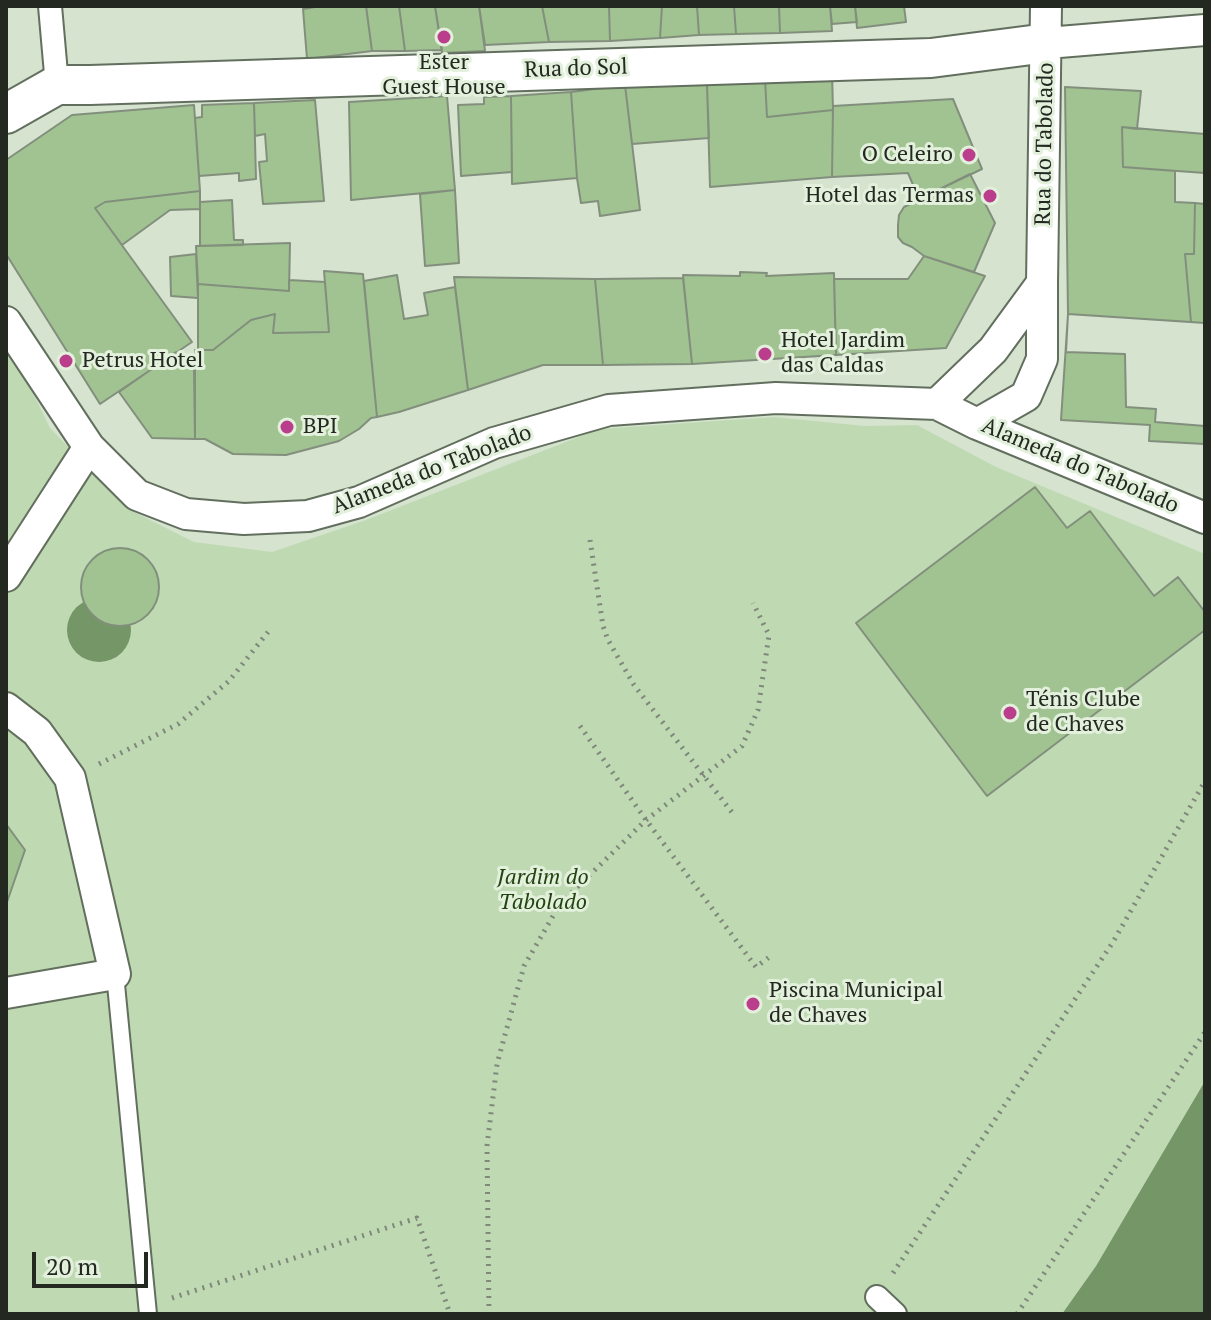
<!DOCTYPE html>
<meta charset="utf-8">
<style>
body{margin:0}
#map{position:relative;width:1211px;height:1320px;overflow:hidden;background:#d5e3cf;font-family:"PT Serif",serif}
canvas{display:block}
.frame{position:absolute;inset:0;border:8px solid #232821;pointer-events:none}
.scale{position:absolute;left:32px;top:1252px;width:116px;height:36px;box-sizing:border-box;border:4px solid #232821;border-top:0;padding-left:10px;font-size:24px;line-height:28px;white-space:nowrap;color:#232821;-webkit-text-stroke:6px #e2f0dc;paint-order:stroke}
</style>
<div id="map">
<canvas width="1211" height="1320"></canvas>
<div class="frame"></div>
<div class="scale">20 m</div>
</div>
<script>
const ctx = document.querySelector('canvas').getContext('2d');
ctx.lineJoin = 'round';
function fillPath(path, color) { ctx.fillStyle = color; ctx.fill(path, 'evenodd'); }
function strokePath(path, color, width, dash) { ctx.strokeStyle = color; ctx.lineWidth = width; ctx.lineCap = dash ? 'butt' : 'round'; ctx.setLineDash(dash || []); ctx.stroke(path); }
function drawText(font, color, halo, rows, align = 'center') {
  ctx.font = font + ' "PT Serif",serif'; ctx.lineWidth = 6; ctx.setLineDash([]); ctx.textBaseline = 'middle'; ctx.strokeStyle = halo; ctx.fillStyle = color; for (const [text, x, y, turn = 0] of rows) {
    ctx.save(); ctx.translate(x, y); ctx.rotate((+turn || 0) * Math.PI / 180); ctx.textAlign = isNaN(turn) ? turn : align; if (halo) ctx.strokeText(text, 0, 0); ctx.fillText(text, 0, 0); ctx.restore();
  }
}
fillPath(new Path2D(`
 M6,338L50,428L128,509L194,542L272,552L366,520L599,429L774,417L865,426L917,425L996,467L1205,554V612L1178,577L1154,596L1090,511L1067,528L987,795L1205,630V1081L1096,1266L1062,1314H6Z`), '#bfdab3');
fillPath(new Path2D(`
 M67 630a32 32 0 1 1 64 0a32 32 0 1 1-64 0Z
 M1205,1081V1314H1062L1096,1266Z`), '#759667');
const building = new Path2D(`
 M321,6H366L372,51L307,59L303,9Z
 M366,6H399L405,51H372Z
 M399,6H435L442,50L405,51Z
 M435,6H479L485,51L442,53Z
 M479,6H542L549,42L485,45Z
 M542,6H609L610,41L549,42Z
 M609,6H662L660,38L610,41Z
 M662,6H697L699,35L660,38Z
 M697,6H734L736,34L699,35Z
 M734,6H779L780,33L736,34Z
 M779,6H830L832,31L780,33Z
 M830,6H855L857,22L832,24Z
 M855,6H904L906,22L857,28Z
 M832,73L833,110L767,117L765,79Z
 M765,79L767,117L833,110L832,177L710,187L707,84Z
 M707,84L709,138L632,144L625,85Z
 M625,85L640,210L600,216L598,201L581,203L577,178L571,92Z
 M1065,87L1141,91L1137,129L1122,127L1123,167L1175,171V202L1195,203L1194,254H1185L1191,322L1068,314Z
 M571,92L577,178L512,184L511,96Z
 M447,96L455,190L351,200L349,102Z
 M511,96L512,172L461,176L458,105L484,104V97Z
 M953,99L982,169L919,199L908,173L832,177L833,106Z
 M315,100L324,201L263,204L259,162L267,161L265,134L255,136L254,103Z
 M254,103L256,179L239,181V173L199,176L195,118L202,117V105Z
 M194,105L200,191L105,202L95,208L192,342L100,404L6,254V160L72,115Z
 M1122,127L1205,134V173L1123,167Z
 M970,174L995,223L974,272L924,256L912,247L903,243L898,237V225L899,215L904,207Z
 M455,190L459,263L425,266L420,194Z
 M200,191V209L170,210L122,245L95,208L105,202Z
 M232,200L234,240H243V245L200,246V202Z
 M1195,203L1205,204V323L1191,322L1185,254H1194Z
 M290,243L289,291L198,284L196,246Z
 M196,254L198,298L171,296L170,257Z
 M924,256L985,276L946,348L836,355L834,279H908Z
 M324,271L363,274L377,417L371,418L359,429L339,441L286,455L233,454L205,439H195V350H213L251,320L275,314L273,333L329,332Z
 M740,272L767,273L766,276L834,273L836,355L692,364L683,275L740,276Z
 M397,275L404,319L428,315L424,293L455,287L468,390L399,412L377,417L364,281Z
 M454,277L595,279L603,365H543L468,390Z
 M683,278L692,364L603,365L595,279Z
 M289,280L325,282L329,332L273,333L275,314L251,320L213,350H198V284L289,291Z
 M1068,314L1205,323V444L1149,441L1150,425L1061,420Z
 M1068,314L1205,323V426L1155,422L1156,409L1126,407L1125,354L1066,352Z
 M176,352L194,370L195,439L152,438L119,392Z
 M1035,487L1067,528L1090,511L1154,596L1178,577L1205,612V630L987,796L856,623Z
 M81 587a39 39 0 1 1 78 0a39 39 0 1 1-78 0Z
 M6,824L25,850L6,905Z`);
fillPath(building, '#a1c391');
strokePath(building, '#828f7d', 2);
const service = new Path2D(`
 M115,974L148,1314`);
const pedestrian = new Path2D(`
 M50,6L57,85
 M877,1297L895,1314`);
const minor = new Path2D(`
 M1047,43L1205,30
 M6,322L89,447L137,495L186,514L244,519L308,516L359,502L494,443L609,410L776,398L937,404L977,424L1205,518
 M937,404L993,350L1042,283
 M977,424L1026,396L1042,359V283L1046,6
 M6,576L89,447
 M6,708L37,732L70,778L115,974L6,993`);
const tertiary = new Path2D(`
 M6,114L57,85H90L931,58L1047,43`);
strokePath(service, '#636f5e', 20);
strokePath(pedestrian, '#636f5e', 26);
strokePath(minor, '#636f5e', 34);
strokePath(tertiary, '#636f5e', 42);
strokePath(new Path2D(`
 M590,540L603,626L608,640L634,685L734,815
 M580,726L646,820L756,967L772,955
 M99,764L178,724L229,681L268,632
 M893,1273L1113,942L1205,781
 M172,1298L417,1218L450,1314
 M489,1314L487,1146L497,1064L524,966L560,904L646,820L742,746L758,710L769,635L753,603
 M1017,1314L1205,1032`), '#7f887b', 5, [2, 6]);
strokePath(service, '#fff', 16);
strokePath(pedestrian, '#fff', 22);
strokePath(minor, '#fff', 30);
strokePath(tertiary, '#fff', 38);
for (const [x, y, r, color] of [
 [444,37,8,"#bb3e8c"],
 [969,155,8,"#bb3e8c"],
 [990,196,8,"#bb3e8c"],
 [765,354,8,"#bb3e8c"],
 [66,361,8,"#bb3e8c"],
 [287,427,8,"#bb3e8c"],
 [1010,713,8,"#bb3e8c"],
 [753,1004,8,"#bb3e8c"]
]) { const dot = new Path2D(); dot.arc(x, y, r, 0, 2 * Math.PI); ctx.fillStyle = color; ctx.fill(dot); strokePath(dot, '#e2f0dc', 3); }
drawText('22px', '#232821', '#e2f0dc', [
 ["Ester",444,63,"center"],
 ["Guest House",444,88,"center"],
 ["O Celeiro",953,155,"right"],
 ["Hotel das Termas",974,196,"right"],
 ["Hotel Jardim",781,341],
 ["das Caldas",781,366],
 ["Petrus Hotel",82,361],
 ["BPI",303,427],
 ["Ténis Clube",1026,700],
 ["de Chaves",1026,725],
 ["Piscina Municipal",769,991],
 ["de Chaves",769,1016]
], 'left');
drawText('22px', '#232821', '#e2f0dc', [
 ["Rua do Sol",576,69,-2],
 ["Rua do Tabolado",1045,144,-89],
 ["Alameda do Tabolado",1080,466,23],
 ["Alameda do Tabolado",432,470,-21]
]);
drawText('italic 22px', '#234411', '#e2f0dc', [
 ["Jardim do",543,878],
 ["Tabolado",543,903]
]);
</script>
